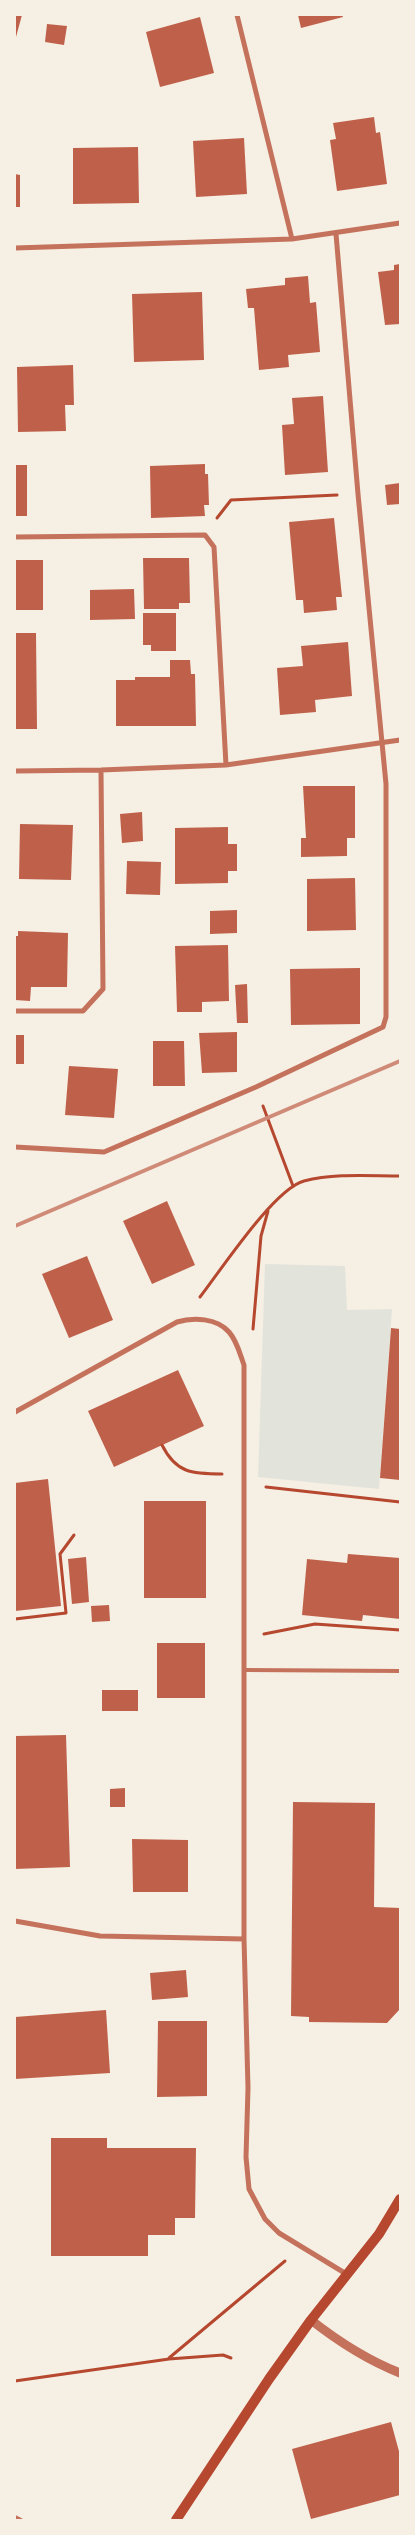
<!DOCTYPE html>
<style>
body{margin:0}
#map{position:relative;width:415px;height:2535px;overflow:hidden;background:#f6efe4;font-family:Literata,serif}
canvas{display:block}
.frame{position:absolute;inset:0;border:16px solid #f6efe4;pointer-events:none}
</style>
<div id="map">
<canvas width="415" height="2535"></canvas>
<div class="frame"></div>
</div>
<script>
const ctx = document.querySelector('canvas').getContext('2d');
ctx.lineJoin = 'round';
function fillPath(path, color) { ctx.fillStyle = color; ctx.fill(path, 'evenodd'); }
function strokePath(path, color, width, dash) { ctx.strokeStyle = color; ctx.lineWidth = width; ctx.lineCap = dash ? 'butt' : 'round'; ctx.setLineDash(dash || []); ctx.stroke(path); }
fillPath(new Path2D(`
 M265,1264L345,1266L347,1310L392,1309L379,1489L258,1477Z`), '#e2e4dc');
fillPath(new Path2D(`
 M15,15H22L16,37H15Z
 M298,15H342L343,17L301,28Z
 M200,17L214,73L160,87L146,32Z
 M47,24L67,26L64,45L45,42Z
 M374,117L376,133L380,132L387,184L337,191L330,140L336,139L333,123Z
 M244,138L247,194L196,197L193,141Z
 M138,147L139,203L73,204V148Z
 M15,174L20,175V207H15Z
 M400,264V324L385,325L378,272L394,270V265Z
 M308,276L310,303L316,302L320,352L288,355L289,367L259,370L254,308H248L246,289L285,285V278Z
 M202,292L204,360L134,362L132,294Z
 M73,365L74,405H65L66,431L18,432L17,367Z
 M323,396L328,472L285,475L282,425L294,424L292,398Z
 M205,464V474H208L209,505H204L205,516L151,518L150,466Z
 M15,465H27V516H15Z
 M400,483V504L387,505L385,485Z
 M334,518L342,597H336L337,610L304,613L303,600H296L289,522Z
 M143,558H189L190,603H179V609H144Z
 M15,560H43V610H15Z
 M134,589L135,619L90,620V590Z
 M143,613H176V651H151V645H143Z
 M15,633H36L37,729H15Z
 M348,642L352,696L315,700L316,712L280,715L277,668L303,666L301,646Z
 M170,660H190L191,674H195L196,726H116V680H135V677H170Z
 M303,786H355V838H347V856L301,857V838H306Z
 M142,812L143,841L122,843L120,814Z
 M20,824L73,825L71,880L19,879Z
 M228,827V844H237V871H228V883L175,884V828Z
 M127,861L161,862L160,895L126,894Z
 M355,878L356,930L307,931V879Z
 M237,910V933L210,934V911Z
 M18,931L68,933L67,987H31L30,1001L15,1000V936H18Z
 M228,945L229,1001L202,1002V1012H177L175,946Z
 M360,968V1024L291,1025L290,969Z
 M247,984L248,1023H237L235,985Z
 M237,1032V1072L202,1073L199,1033Z
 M15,1035H24V1064H15Z
 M153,1041H184L185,1086H153Z
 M69,1066L118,1069L114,1118L65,1115Z
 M167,1201L195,1265L152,1284L123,1221Z
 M87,1256L113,1320L69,1338L42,1274Z
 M391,1328L400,1329V1480L380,1478Z
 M178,1370L204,1426L114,1467L88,1411Z
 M48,1479L61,1606L15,1611V1483Z
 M144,1501H206V1598H144Z
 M348,1554L400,1558V1619L363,1615L362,1621L302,1615L307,1559L347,1563Z
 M86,1557L89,1602L72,1604L68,1559Z
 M109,1605L110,1621L92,1622L91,1606Z
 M157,1643H205V1698H157Z
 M102,1690H138V1711H102Z
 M66,1735L70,1867L15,1869V1736Z
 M125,1788V1807H110V1789Z
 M293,1802L375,1803L374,1907L400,1908V2009L387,2023L309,2022V2017L291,2016Z
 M132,1839L188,1840V1892H133Z
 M186,1970L188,1997L152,2000L150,1973Z
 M106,2010L110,2073L15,2079V2017Z
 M158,2021H207V2096L157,2097Z
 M51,2138H107V2148H196L195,2218H175V2235H148V2256H51Z
 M391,2422L400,2455V2495L311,2519L292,2449Z`), '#bf614a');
strokePath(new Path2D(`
 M217,518L231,500L337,495
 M263,1106L293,1186
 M200,1297C221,1270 274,1189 304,1181C335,1173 369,1176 400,1176
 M253,1329L261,1236L268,1211
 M162,1445C176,1473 192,1474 222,1474
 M266,1487L400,1502
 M15,1619L66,1613L60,1554L74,1535
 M264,1634L315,1624L400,1630
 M169,2358L285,2261
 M15,2381L169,2359L223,2355L231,2358`), '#b5482f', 3);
strokePath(new Path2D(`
 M246,1670L400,1671
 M15,2517L21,2520`), '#c5725c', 4);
strokePath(new Path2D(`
 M237,15L292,239
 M15,248L292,239L400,223
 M15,537L205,535L214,547L226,765
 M15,771L101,770L226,765L400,740
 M15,1011H83L103,989L101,770
 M15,1147L104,1152L256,1087L383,1027L386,1017V784L358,494L336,234
 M15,1412L177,1322C193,1317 217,1318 229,1332C237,1341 240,1354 244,1365V1939L248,2088L246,2157L249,2189L265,2219L279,2233L348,2275
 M15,1921L100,1936L244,1939`), '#c5725c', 5);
strokePath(new Path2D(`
 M311,2320C339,2342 367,2360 400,2373`), '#c5725c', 9);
strokePath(new Path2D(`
 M176,2520L269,2379L311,2320L379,2234L400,2199`), '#b5482f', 10);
strokePath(new Path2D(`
 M15,1226L400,1061`), '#cf8b77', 4);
</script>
